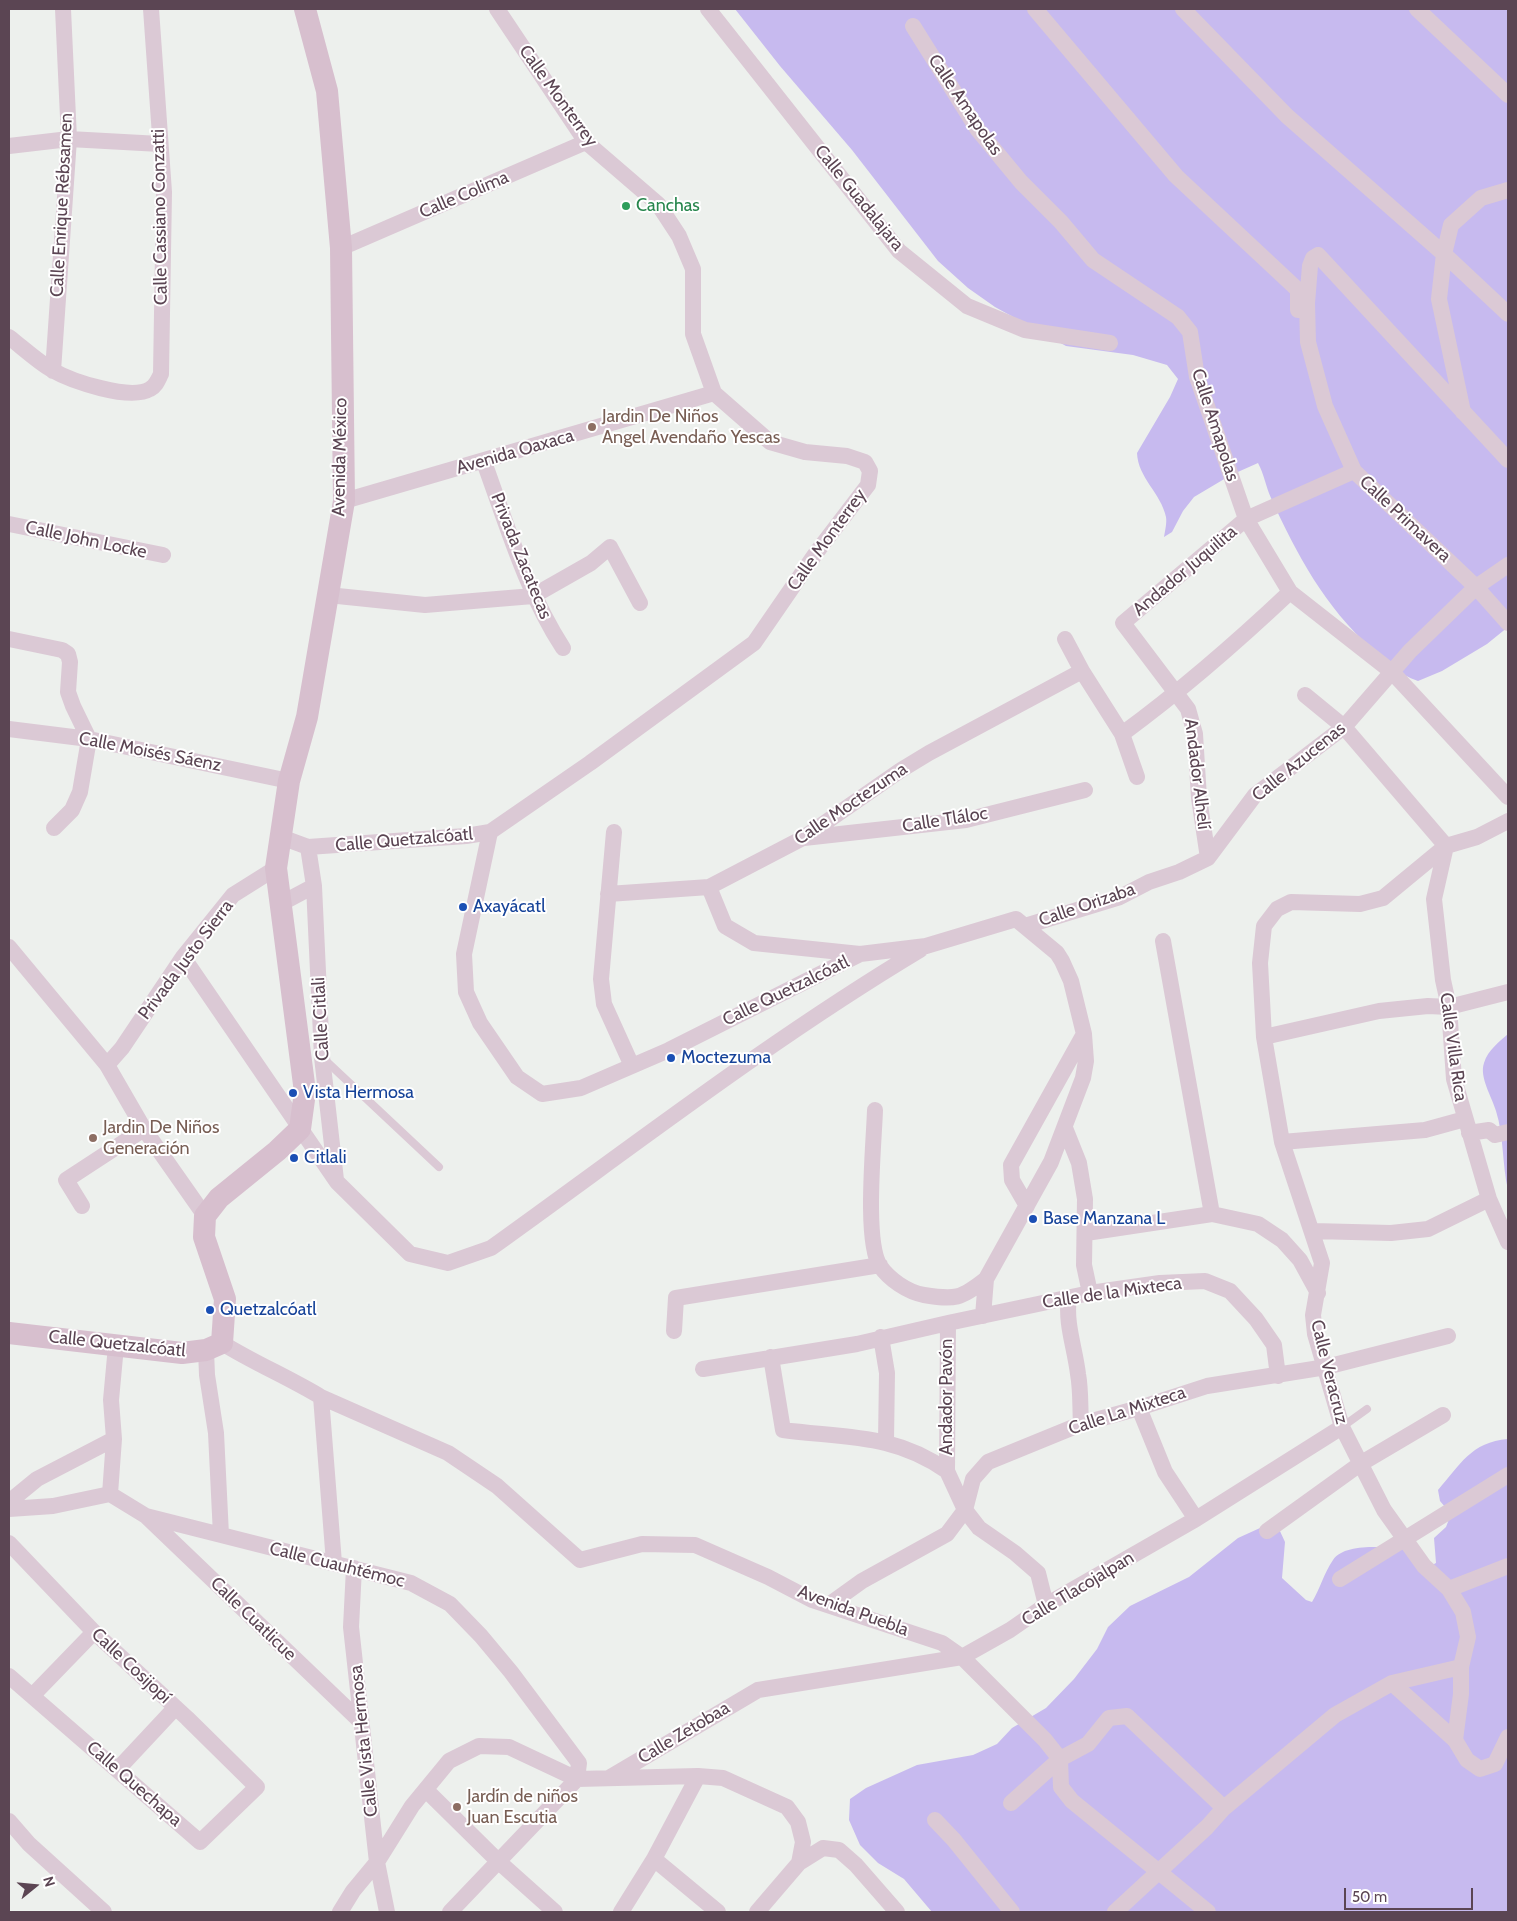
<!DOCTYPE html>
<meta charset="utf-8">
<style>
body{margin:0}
#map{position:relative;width:1517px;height:1921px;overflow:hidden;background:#edf0ed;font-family:Cabin,sans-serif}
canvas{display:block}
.frame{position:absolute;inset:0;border:10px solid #5b4553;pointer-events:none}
.north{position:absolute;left:10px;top:1861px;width:50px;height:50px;-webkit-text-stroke:4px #fff;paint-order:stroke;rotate:73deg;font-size:14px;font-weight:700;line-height:20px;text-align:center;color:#5b4553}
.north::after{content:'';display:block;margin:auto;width:18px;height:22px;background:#5b4553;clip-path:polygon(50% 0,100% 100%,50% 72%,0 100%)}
.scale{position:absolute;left:1344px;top:1888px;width:129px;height:22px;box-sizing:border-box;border:2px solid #5b4553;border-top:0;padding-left:6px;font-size:15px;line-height:18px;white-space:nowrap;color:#5b4553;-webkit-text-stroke:4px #fff;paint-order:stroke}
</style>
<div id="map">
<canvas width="1517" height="1921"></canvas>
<div class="frame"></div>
<div class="north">N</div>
<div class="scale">50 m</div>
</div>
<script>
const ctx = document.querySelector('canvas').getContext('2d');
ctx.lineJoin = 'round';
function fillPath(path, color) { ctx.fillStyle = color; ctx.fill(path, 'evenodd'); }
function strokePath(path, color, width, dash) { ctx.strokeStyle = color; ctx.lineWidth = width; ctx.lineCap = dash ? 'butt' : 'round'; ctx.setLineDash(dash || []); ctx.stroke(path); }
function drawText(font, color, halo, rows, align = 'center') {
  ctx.font = font + ' Cabin,sans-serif'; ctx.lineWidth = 4; ctx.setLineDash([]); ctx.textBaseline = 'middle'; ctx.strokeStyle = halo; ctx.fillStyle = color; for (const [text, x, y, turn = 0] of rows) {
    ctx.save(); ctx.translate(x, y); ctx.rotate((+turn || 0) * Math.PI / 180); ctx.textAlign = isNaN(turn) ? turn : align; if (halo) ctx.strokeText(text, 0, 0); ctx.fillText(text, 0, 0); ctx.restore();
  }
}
fillPath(new Path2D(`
 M735,9H1508V627L1487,644L1442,671L1418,681C1398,674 1387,662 1372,649C1325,607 1297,555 1271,498C1266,487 1264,474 1258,463L1231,475L1194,497L1183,511L1172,532L1164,537C1165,531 1167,523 1166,517C1161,493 1138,478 1137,453L1170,397L1178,379L1167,365L1133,355L1066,346L995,307L968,288L938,261L852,150L780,66Z
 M1508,1034V1190C1502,1164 1504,1136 1496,1111C1492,1097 1479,1077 1484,1063C1488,1050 1499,1042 1508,1034Z
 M1508,1439V1912H932L904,1879L878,1863L860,1845L849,1820L850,1799L866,1788L917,1765L973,1755L997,1744L1012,1728L1046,1708L1074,1679L1097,1649L1108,1627L1130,1606L1189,1577L1238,1538L1260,1528L1279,1529L1285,1542L1282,1578L1306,1600L1312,1602C1320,1589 1324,1573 1333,1560C1345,1542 1387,1548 1406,1548L1426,1568L1436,1563L1434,1538L1446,1527L1451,1514L1440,1501L1438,1490C1460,1465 1471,1442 1508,1439Z`), '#c7baef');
strokePath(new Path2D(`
 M325,1060L439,1167
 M1342,1427L1367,1409`), '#dbc9d5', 8);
strokePath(new Path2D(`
 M708,9L899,251L967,306L1025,330L1110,343
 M1035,9L1176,176L1298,290V310
 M1183,9L1287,116L1444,254L1508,314
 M1417,9L1508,95
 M913,26L978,130L1021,182L1061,222L1093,260L1178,317L1190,332L1197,377L1246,519L1290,592L1392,672L1508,797
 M9,146L69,139L160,144
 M341,248L586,142
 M9,337C23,348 37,361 52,370C71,381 130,401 150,389C156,386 158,380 161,374L164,192L151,9
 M53,371L69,139L63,9
 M1463,412L1439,299L1444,254L1451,225L1481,198L1508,190
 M1508,460L1318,255L1313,258L1310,266L1307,303L1308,342L1325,406L1354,471L1476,587L1508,623
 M484,462C507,525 526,591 563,648
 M344,501L714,393
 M9,524L163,555
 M328,595L425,605L533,596L591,563L610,547L640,603
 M9,639L62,650L68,654L70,662L68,692L73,706L89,739L80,792L72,810L54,828
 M1065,639L1082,671L1122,734L1137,777
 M1305,695L1344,727L1446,846L1434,899L1443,980L1449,1007L1454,1079L1489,1199L1508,1242
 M9,729L89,739L289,781
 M1122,734C1182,690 1236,643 1290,592
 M490,832L464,954L466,992L480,1023L517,1077L542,1094L581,1088L669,1050L860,954L926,946L1016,919L1057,953L1062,961L1071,981L1084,1034L1086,1061L1083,1078L1051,1162L986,1279C961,1299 955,1300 924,1295C907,1292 889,1279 880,1266C864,1241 874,1143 875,1110
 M614,832L601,979L604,1004L632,1066
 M281,837L308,847L466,836L490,832L590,763L754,643L816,553L868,485L870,471L865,462L847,456L805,452L770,442L714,393L693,334V269L679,236L658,204L586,142L497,9
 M804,838L966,820L1085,790
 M1208,858L1199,798L1195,734L1188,709L1123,623L1246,519L1354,471
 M314,886L322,1057L336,1180
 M709,887L725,926L754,943L860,954
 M608,894L709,887L803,838L901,770L929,753L1082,671
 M282,903L314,886L308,847
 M1025,926L1120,897L1149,882L1179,872L1208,858L1255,795L1344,727L1410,651L1476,587L1508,565
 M1163,941L1212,1214
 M9,947L107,1065L144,1129L205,1216
 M183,957L337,1182L410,1254L448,1263L491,1248C632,1147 770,1040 920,950
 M1264,1037L1379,1011L1428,1006L1449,1007L1508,992
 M107,1065L122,1048L183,957L233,895L276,868
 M1065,1128L1079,1163L1085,1199L1084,1265L1090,1293
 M1469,1133L1489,1130L1495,1135L1508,1132
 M1282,1142L1425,1130L1465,1119
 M82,1206L66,1180L144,1129
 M1027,1206L1012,1180L1011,1165L1084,1034
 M1313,1231L1391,1233L1428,1229L1489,1199
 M1086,1233L1212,1214L1258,1224L1282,1240L1300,1260L1318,1293
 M1069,1298C1065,1323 1075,1348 1078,1374C1081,1390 1080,1408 1081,1424
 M983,1316L986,1279
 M948,1323L947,1471L965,1510L979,1528L1015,1553L1038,1573L1046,1605
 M674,1331L676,1298L880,1265
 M881,1337L887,1373L886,1441
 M222,1343C254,1363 288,1377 321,1397L334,1563
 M206,1350L207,1375L216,1433L221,1535
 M771,1357L783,1430C843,1438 894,1433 947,1471
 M703,1369L857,1344L948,1323L1090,1293L1160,1283L1205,1281L1230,1291L1256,1319L1274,1345L1278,1376
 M321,1397L448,1453L497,1486L580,1560L642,1544L695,1545L768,1577L812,1600L942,1643L962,1657L1045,1740L1060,1759L1061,1787L1072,1801L1208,1912
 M1139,1408L1165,1472L1196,1519
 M110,1494L114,1439L111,1400L116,1346
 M9,1502L37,1479L114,1439
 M9,1509L53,1506L110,1494L146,1516L411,1583L450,1604L481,1636L511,1672L579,1763L577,1779L450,1912
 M147,1517L361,1722
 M1267,1531L1360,1464L1443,1415
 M9,1543L94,1632L187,1718L257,1787L200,1842L9,1676
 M354,1568L351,1627L377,1862L387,1912
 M1340,1579L1508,1475
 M1449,1589L1508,1566
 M830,1604L862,1581L947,1534L965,1510L973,1479L988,1462L1081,1424L1139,1408L1207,1386L1326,1367L1448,1336
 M1392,1683L1455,1740L1461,1694V1667L1468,1637L1463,1612L1449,1589L1424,1566L1384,1510L1342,1427L1315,1334L1313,1315L1322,1263L1282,1142L1264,1037L1260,963L1264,926L1277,909L1291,902L1360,904L1383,898L1446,846L1477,837L1508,821
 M32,1696L94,1632
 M1455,1740L1467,1760L1480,1769L1495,1764L1508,1737
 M118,1769L175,1708
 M609,1778L758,1690L962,1657L1010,1630L1046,1605L1196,1519L1342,1427
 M426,1790L499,1862L555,1912
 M1011,1803L1060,1759L1088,1744L1109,1718L1127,1716L1224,1808
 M935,1820L954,1840L1012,1912
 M9,1821L29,1844L104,1912
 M654,1859L718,1912
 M340,1912L353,1891L377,1862L412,1806L449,1761L479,1746L509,1747L577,1779L698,1776L723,1778L787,1807L798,1822L803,1842L799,1863
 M621,1912L654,1859L698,1776
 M757,1912L799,1863L823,1848L839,1850L856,1865L897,1912
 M1115,1912L1207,1827L1224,1808L1335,1715L1392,1683L1461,1667`), '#dbc9d5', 16);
strokePath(new Path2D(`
 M9,1333L182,1353L206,1350L222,1343L225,1299L204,1237L205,1216L219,1198L277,1151L300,1129L305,1092L276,868L289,781L307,717L344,501L341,248L327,91L305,9`), '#d7bfce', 22);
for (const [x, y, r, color] of [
 [626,206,5,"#2e9e5b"],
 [592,427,5,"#8d6e63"],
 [463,907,5,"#1a4fb4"],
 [671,1058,5,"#1a4fb4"],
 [293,1093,5,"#1a4fb4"],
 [93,1138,5,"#8d6e63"],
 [294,1158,5,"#1a4fb4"],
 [1033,1219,5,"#1a4fb4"],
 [210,1310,5,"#1a4fb4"],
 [457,1807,5,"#8d6e63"]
]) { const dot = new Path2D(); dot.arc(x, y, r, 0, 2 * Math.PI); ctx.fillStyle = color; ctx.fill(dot); strokePath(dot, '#fff', 2); }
drawText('18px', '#5b4553', '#fff', [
 ["Calle Monterrey",558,96,54],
 ["Calle Amapolas",965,105,56],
 ["Calle Colima",464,195,-23],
 ["Calle Guadalajara",859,198,51],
 ["Calle Enrique Rébsamen",62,205,-87],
 ["Calle Cassiano Conzatti",160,217,-91],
 ["Calle Amapolas",1215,425,72],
 ["Avenida Oaxaca",515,452,-16],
 ["Avenida México",340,457,-89],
 ["Calle Primavera",1405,519,43],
 ["Calle John Locke",86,540,12],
 ["Calle Monterrey",827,540,-54],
 ["Privada Zacatecas",521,556,68],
 ["Andador Juquilita",1185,571,-40],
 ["Calle Moisés Sáenz",150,752,11],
 ["Calle Azucenas",1299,762,-39],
 ["Andador Alhelí",1197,774,83],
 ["Calle Moctezuma",851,804,-34],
 ["Calle Tláloc",945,820,-9],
 ["Calle Quetzalcóatl",404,840,-5],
 ["Calle Orizaba",1087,905,-19],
 ["Privada Justo Sierra",186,960,-53],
 ["Calle Quetzalcóatl",786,991,-26],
 ["Calle Citlali",321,1019,-93],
 ["Calle Villa Rica",1453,1047,82],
 ["Calle de la Mixteca",1112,1293,-8],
 ["Calle Quetzalcóatl",117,1344,6],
 ["Calle Veracruz",1329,1372,76],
 ["Andador Pavón",947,1397,-90],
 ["Calle La Mixteca",1127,1411,-18],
 ["Calle Cuauhtémoc",337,1565,14],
 ["Calle Tlacojalpan",1078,1589,-31],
 ["Avenida Puebla",853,1611,20],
 ["Calle Cuatlicue",253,1619,44],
 ["Calle Cosijopí",131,1666,43],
 ["Calle Zetobaa",684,1733,-31],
 ["Calle Vista Hermosa",364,1741,-96],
 ["Calle Quechapa",134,1784,41]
]);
drawText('18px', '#27864d', '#fff', [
 ["Canchas",636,206]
], 'left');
drawText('18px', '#785e54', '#fff', [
 ["Jardin De Niños",602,417],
 ["Angel Avendaño Yescas",602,438],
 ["Jardin De Niños",103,1128],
 ["Generación",103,1149],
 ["Jardín de niños",467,1797],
 ["Juan Escutia",467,1818]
], 'left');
drawText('18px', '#164399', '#fff', [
 ["Axayácatl",473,907],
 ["Moctezuma",681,1058],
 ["Vista Hermosa",303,1093],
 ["Citlali",304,1158],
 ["Base Manzana L",1043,1219],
 ["Quetzalcóatl",220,1310]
], 'left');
</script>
